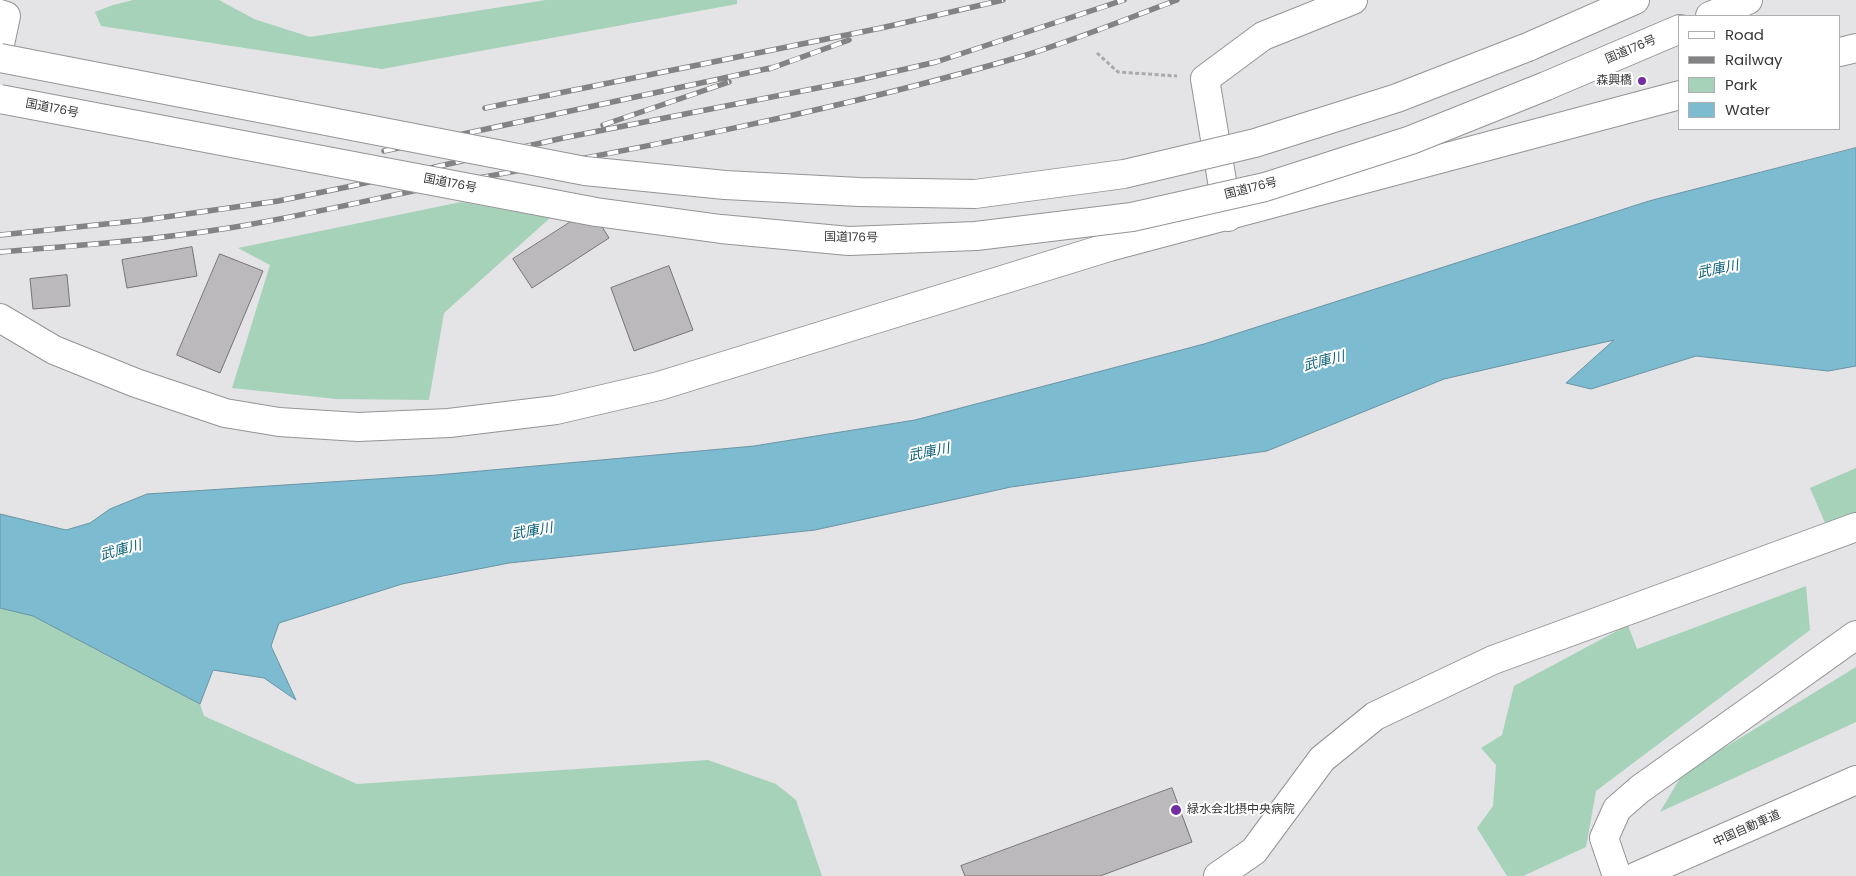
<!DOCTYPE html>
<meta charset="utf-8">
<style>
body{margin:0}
#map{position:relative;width:1856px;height:876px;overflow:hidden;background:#e4e3e6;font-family:Poppins,sans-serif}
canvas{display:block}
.legend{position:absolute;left:1678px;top:15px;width:162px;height:115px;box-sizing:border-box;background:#fff;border:1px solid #afafb0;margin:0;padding:6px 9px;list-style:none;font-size:15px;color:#383839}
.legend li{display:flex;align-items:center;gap:10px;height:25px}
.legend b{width:25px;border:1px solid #afafb0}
</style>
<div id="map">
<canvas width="1856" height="876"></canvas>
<ul class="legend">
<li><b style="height:6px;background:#fff"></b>Road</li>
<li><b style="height:6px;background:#838385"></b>Railway</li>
<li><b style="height:14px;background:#a5d2b9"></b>Park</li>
<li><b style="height:14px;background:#7cbbd0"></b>Water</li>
</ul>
</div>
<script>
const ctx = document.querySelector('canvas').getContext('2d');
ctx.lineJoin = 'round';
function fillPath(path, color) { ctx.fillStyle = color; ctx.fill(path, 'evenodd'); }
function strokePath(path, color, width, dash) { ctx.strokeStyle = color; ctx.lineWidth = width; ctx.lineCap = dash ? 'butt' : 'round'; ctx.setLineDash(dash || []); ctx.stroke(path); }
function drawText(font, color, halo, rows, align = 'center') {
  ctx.font = font + ' Poppins,"Noto Sans JP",sans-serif'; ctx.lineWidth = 4; ctx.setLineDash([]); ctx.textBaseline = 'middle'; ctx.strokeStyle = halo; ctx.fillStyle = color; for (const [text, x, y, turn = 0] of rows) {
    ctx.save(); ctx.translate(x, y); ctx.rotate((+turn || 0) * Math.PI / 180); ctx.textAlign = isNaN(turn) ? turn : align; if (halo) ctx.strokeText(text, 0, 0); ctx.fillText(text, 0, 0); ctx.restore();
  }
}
fillPath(new Path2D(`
 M133,0H219L254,19L310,37L546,0H737V4L382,69L101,26L95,12L113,5Z
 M461,202L550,218L444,313L429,400L336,399L232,388L270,265L238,248Z
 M1856,468V513L1826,525L1810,488Z
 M1806,586L1810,630L1596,791L1586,847L1523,876H1507L1477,828L1493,806L1496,765L1481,748L1502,735L1514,686L1628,625L1637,649Z
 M0,608L33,616L200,704L204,716L357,784L708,760L776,784L796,800L822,876H0Z
 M1856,667V722L1660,812L1683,773Z`), '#a5d2b9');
const water = new Path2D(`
 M1856,148V366L1828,371L1696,356L1591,389L1566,383L1614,340L1444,379L1267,451L1011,487L815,530L509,563L402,584L279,623L271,646L296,700L264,678L213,670L200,704L33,616L0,608V514L66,530L90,523L110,509L147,494L437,475L754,446L915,420L1204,344L1649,201Z`);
fillPath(water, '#7cbbd0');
strokePath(water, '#6894a3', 1);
const building = new Path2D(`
 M591,209L609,238L532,288L513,259Z
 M192,247L197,276L127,288L122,260Z
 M220,254L263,271L220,373L177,355Z
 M669,266L693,330L634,351L611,288Z
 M67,275L70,306L33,309L30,279Z
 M1172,788L1192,842L1100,876H965L961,866Z`);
fillPath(building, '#bbb9bb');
strokePath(building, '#767375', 1);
const minor = new Path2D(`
 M0,14L6,16L0,44
 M1840,52L1856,48
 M1228,217L1205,79L1263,36L1353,0
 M0,318L54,350L136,383L225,413L279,422L358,427L449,423L556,410L659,386L1109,247L1680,95
 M1218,876L1254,851L1322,759L1375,716L1493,660L1856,527
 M1617,876L1604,838L1617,809L1640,789L1856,635`);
const highway = new Path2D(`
 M1710,16L1748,0
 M1528,47L1635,0
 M1546,86L1680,29
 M1637,876L1856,780`);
strokePath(minor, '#949497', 30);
strokePath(highway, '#949497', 30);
strokePath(new Path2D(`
 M1097,53L1118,72L1177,76`), '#aaa9ac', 3, [4, 2.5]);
strokePath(minor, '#fff', 28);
strokePath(highway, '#fff', 28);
const rail = new Path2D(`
 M769,69L849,40
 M485,108L881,28L1003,0
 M603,125L729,82
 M384,151L775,67
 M0,235L144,220L278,201L347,187L563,138L858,80L936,62L1124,0
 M0,252C76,246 153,240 229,228C311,215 392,194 473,179C658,145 843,109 1023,56C1075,40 1126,19 1177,0`);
strokePath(rail, '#838385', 5.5);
strokePath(rail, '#fff', 4, [11]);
const highwayBridge = new Path2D(`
 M0,58L585,171L725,185L859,192L975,194L1124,174L1255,143L1397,98L1528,47
 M0,99L596,212L721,229L849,241L976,236L1132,217L1265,187L1411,140L1546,86`);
strokePath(highwayBridge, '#949497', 30, []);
strokePath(highwayBridge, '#fff', 28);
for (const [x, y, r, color] of [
 [1642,81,5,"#702ea2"],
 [1176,810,6,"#702ea2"]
]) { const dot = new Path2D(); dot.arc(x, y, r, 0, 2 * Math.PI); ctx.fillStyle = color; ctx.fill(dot); strokePath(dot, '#fff', 2); }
drawText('12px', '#383839', '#fff', [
 ["国道176号",1631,50,-23],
 ["国道176号",52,109,11],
 ["国道176号",450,184,11],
 ["国道176号",1251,189,-14],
 ["国道176号",851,238,1],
 ["中国自動車道",1747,829,-24]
]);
drawText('12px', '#383839', '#fff', [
 ["森興橋",1632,81],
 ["緑水会北摂中央病院",1187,810,"left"]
], 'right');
drawText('italic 14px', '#0d6277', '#fff', [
 ["武庫川",1718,270,-11],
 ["武庫川",1324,362,-14],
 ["武庫川",929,453,-11],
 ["武庫川",532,532,-10],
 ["武庫川",121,551,-15]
]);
</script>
